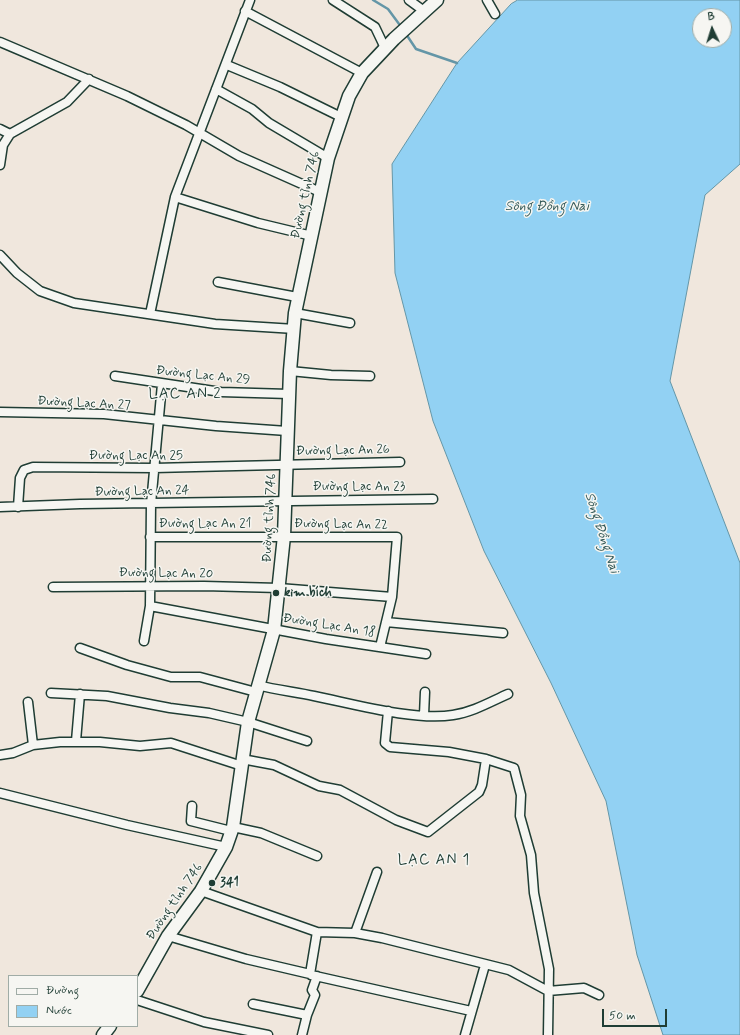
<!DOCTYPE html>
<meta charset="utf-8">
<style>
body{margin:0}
#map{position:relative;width:740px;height:1035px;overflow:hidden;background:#f0e7dd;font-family:Mynerve,sans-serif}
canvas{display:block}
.legend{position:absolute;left:8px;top:975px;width:130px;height:52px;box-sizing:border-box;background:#f6f6f2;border:1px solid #a0aca6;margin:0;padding:5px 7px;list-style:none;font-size:12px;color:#1f3d34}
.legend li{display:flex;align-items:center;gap:8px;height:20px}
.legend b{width:20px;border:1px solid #a0aca6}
.north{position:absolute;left:692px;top:8px;width:40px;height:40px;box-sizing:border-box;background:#f6f6f2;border:1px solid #a0aca6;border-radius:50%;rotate:356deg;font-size:11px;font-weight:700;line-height:16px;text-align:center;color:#1f3d34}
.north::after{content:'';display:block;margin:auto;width:14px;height:18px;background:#1f3d34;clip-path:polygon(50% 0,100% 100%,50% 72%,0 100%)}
.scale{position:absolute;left:602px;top:1009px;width:65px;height:18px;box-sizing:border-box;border:2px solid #1f3d34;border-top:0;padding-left:5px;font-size:12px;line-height:14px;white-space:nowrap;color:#1f3d34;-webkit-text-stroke:3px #f6f6f2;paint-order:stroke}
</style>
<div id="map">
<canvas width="740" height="1035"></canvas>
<ul class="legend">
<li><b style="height:5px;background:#f6f6f2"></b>Đường</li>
<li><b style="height:11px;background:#92d1f3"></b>Nước</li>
</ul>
<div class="north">B</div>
<div class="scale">50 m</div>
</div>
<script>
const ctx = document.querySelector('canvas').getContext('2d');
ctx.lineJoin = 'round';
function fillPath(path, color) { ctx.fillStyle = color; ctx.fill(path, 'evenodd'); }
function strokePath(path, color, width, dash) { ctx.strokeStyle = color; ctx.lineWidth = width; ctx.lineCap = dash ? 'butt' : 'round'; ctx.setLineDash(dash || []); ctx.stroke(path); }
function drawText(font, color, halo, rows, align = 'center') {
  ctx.font = font + ' Mynerve,sans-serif'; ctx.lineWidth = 3; ctx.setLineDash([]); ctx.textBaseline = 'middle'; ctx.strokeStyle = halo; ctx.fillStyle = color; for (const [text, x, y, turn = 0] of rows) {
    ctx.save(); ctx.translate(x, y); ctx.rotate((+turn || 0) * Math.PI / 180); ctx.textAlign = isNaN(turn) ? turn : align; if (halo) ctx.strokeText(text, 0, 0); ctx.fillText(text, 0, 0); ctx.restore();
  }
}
const water = new Path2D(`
 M518,0H740V164L705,195L670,381L740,563V1035H663L637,955L606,801L551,683L484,551L433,421L395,273L392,164L457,63L511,4ZM700,16H724V40H700Z`);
fillPath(water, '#92d1f3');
strokePath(water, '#6496a7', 1);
strokePath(new Path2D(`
 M373,0L388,9L402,28
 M406,34L416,49L457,63`), '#6496a7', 2.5);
const street = new Path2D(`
 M333,0L375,27L385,48
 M409,0L424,11
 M487,0L495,14
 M245,11L362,73
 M0,42L127,96L186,125L239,156L320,192
 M227,65L280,87L341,117
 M216,89L252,109L269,123L328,158
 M0,129L10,134
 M0,165L3,145L10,134L67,102L89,79
 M175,197L258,223L312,236
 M0,255L17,273L40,291L74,303L215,324L295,329
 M218,282L297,297
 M295,313L350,323
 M150,314L175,197L250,0
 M290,371L331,375L370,376
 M115,376L221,392L289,394
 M0,412L104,414L216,426L287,431
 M0,507L80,504L433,499
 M18,507L20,478L24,470L33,467L154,468L400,462
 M150,537H397L392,597L380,647
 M53,587L204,586L279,588L392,597
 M150,606L326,639L426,654
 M386,622L503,633
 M144,641L150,606L151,504L162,384
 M80,648L127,665L171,677H200L256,692
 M257,685C277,690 295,692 314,696C354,704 414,721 453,715C473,712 490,702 508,694
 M51,693L107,696L170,708L209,713L248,722L307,741
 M28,702L33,745
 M388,711L385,743L390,747L449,752L486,759L514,768L521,795L520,816L531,855L534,893L549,969L548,1035
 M424,715L425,692
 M76,741L80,694
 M0,755L13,753L33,745L60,742H100L140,746L171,743L242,766
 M242,759L274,765L319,786L340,790L396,820L428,832L479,792L482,785L486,759
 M0,793L127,825L226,847
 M192,806L191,821L231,831
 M233,827L261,833L317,856
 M201,891L317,932L355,933L382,938L509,970L548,991L584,988L599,995
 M317,932L310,974L311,975L471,1011
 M355,933L377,872
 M168,936L246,959L310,974
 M137,1000L204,1022L268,1035
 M253,1004L307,1015
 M302,1035L307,1015L315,995L312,990L317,976
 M465,1035L485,965`);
const secondary = new Path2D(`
 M137,991L168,936L201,891L226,847L233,827L248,722L274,630L284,536L290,371L295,313L328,158L349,96L362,73L394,39L437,0
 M103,1035L110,1026`);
strokePath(street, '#1f3d34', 11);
strokePath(secondary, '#1f3d34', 15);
strokePath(street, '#f6f6f2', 8);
strokePath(secondary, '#f6f6f2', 12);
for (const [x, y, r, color] of [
 [276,593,4,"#1f3d34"],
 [212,883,4,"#1f3d34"]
]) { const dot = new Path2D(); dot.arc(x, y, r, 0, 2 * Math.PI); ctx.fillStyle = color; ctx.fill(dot); strokePath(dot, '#f6f6f2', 1.5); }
drawText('13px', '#1f3d34', '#f6f6f2', [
 ["Đường tỉnh 746",306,195,-77],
 ["Đường Lạc An 29",203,376,6],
 ["Đường Lạc An 27",84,404,3],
 ["Đường Lạc An 26",343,451,-1],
 ["Đường Lạc An 25",136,456],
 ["Đường Lạc An 23",359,487],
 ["Đường Lạc An 24",142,492,-1],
 ["Đường tỉnh 746",270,518,-87],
 ["Đường Lạc An 21",205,524],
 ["Đường Lạc An 22",341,525,1],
 ["Đường Lạc An 20",166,574,1],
 ["Đường Lạc An 18",329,626,9],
 ["Đường tỉnh 746",175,902,-56]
]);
drawText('bold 13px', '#1f3d34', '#f6f6f2', [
 ["kim bích",284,593],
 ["341",220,883]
], 'left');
drawText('italic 14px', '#365b5a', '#f6f6f2', [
 ["Sông Đồng Nai",547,207],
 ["Sông Đồng Nai",601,533,72]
]);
ctx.letterSpacing = '1px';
drawText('15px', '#1f3d34', '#f6f6f2', [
 ["LẠC AN 2",185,395],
 ["LẠC AN 1",434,861]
]);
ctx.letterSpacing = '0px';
</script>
